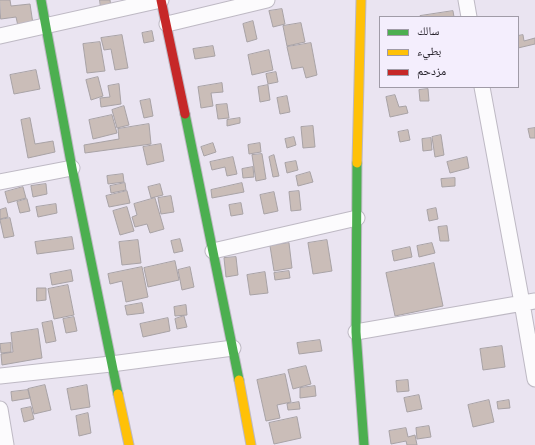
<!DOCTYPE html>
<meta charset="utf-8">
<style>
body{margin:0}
#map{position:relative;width:535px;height:445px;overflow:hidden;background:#eae4f1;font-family:"PT Sans Narrow","Noto Naskh Arabic",sans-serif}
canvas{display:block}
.legend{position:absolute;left:379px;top:16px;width:140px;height:72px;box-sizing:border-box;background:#f4eefd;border:1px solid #a09ba7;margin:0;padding:5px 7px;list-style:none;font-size:12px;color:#221e27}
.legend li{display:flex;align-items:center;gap:8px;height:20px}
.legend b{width:20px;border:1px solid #a09ba7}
</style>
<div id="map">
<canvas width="535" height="445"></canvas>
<ul class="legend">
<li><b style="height:5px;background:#4caf50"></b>سالك</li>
<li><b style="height:5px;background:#ffc107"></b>بطيء</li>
<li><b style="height:5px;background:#c62828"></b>مزدحم</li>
</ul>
</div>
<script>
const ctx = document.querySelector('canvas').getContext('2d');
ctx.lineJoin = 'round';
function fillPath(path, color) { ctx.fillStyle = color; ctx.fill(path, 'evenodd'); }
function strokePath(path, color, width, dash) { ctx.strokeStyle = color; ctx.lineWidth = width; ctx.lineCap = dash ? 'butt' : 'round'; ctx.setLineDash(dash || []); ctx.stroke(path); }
const building = new Path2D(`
 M0,0H10L11,6L30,4L33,24L18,26L16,17L1,19Z
 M100,0H110L111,7L101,8Z
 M282,9L285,24L273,27L269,11Z
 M453,11L454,17H420V16Z
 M253,21L257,39L247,42L243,24Z
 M301,23L305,42L287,46L283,26Z
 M152,31L154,41L144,43L142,33Z
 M122,35L128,68L115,70L111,49L104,50L101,38Z
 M523,35L524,41L535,38V44L518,48V36Z
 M100,42L105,71L87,73L83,44Z
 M311,43L317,75L306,78L303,67L292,69L287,47Z
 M213,46L215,56L195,59L193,49Z
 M269,50L273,70L252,75L248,55Z
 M36,70L40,89L14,94L10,75Z
 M276,72L278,82L268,84L266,74Z
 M98,77L103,96L91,100L86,80Z
 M222,83L223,92L211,93L213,106L201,108L198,87Z
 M119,84L121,104L101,107L100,98L110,97L108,86Z
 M268,85L270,100L260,102L258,87Z
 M428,89L429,101H420L419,90Z
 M395,95L399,107L406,106L408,113L390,117L386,97Z
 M287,96L290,112L280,114L277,98Z
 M150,99L153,116L144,118L140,101Z
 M227,104L229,118L218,119L216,105Z
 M124,106L129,125L117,128L112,110Z
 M112,115L117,133L93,139L89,120Z
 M30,118L35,144L53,141L55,152L28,158L21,120Z
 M240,118V123L227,126V120Z
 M149,124L151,144L85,153L84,145L119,139L118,129Z
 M313,126L315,147L303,148L301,127Z
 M535,128V138H530L528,129Z
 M408,130L410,140L400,142L398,132Z
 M441,135L444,155L435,157L432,137Z
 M294,137L296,145L287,148L285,139Z
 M431,138L432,150L423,151L422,139Z
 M213,143L216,152L204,156L201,147Z
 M260,143L261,152L249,154L248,145Z
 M161,144L164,161L147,165L143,147Z
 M262,154L266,179L256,181L252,155Z
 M274,155L279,176L273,177L269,157Z
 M233,157L237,174L227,176L225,167L212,170L210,162Z
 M467,157L469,168L450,173L447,162Z
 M296,161L298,170L287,173L285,163Z
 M253,167L254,177L243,178L242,169Z
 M310,172L313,182L298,186L296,176Z
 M123,174L124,182L108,184L107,176Z
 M455,178V186L442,187L441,179Z
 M125,183L126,190L111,193L110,186Z
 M242,183L244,192L212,198L211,190Z
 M46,184L47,194L33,197L31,186Z
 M160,184L163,195L151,198L148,187Z
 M23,187L26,198L8,203L5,192Z
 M127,191L130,203L109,207L106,196Z
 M299,191L301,210L291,211L289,192Z
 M274,192L278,211L264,214L260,195Z
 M171,196L174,212L161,214L158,198Z
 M155,198L164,229L150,233L147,224L135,227L132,217L137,215L134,204Z
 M27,199L30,211L20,213L17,202Z
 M241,203L243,214L231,216L229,205Z
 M56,204L57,213L38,217L36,207Z
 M127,207L134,231L120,235L113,211Z
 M6,208L8,217L0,219V210Z
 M436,208L438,219L429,221L427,210Z
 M10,218L14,236L4,238L0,220Z
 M447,226L449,241H440L438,227Z
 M72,237L74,249L37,254L35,242Z
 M180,239L183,251L174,253L171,241Z
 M138,240L141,263L122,265L119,242Z
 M327,240L332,271L313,274L308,243Z
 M289,243L292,268L274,271L270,246Z
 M432,243L435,253L419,257L417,246Z
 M410,247L412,257L394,261L392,251Z
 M236,257L238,275L226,277L224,258Z
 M175,261L179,280L148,287L144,268Z
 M434,263L443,306L395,316L386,273Z
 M142,267L148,297L126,302L122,281L110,284L108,274Z
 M190,267L194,287L182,290L178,270Z
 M71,270L73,281L52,285L50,274Z
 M289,271L290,278L275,280L274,273Z
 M265,272L268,293L250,295L247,275Z
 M68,285L74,315L54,319L48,289Z
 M37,288H46V300L37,301Z
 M142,303L144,313L127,315L125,306Z
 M186,305L187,315L175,316L174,307Z
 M184,316L187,327L177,329L175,319Z
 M74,317L77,331L66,333L63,319Z
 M168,318L170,331L143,337L140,324Z
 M52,321L56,341L46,343L42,323Z
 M38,329L42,358L2,365L1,354L13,352L11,333Z
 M320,340L322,351L299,354L297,343Z
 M11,343V352L1,353L0,344Z
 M502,346L505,367L483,370L480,349Z
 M306,366L311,384L293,389L288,370Z
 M285,374L291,402L277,405L280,418L266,421L257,380Z
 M408,380L409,391L397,392L396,381Z
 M45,385L51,410L34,414L28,389Z
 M87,385L90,407L71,410L67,389Z
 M315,386L316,396L300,398V388Z
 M28,390L30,398L12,401L11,392Z
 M419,395L422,409L407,412L404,398Z
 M489,400L494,422L473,427L468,405Z
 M509,400L510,408L498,409L497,402Z
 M299,402L300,409L288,410L287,404Z
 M31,407L34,419L24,422L21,409Z
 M88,413L91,433L79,436L76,416Z
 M297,417L301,438L274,444L269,423Z
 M429,426L431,437L417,439L416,428Z
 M406,428L408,437L415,435L417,445H407L406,441L391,444L389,431Z`);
fillPath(building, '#cabdb8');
strokePath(building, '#a8a2a5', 1);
const street = new Path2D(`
 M466,0L469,17
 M167,24L267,0
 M0,36L161,0
 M482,87L522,303L535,379
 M0,182L72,168
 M213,251L357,218
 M356,332L535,301
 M0,376L111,364L233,348
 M0,409L6,445`);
const fast = new Path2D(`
 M41,0L72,168L118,394
 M185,114L239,380
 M357,163L356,332L364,445`);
const slow = new Path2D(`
 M357,163L361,0
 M239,380L251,445
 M118,394L129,445`);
const jam = new Path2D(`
 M161,0L185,114`);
strokePath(street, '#beb9c4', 17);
strokePath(fast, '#beb9c4', 11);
strokePath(slow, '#beb9c4', 11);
strokePath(jam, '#beb9c4', 11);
strokePath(street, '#fcfbfd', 15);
strokePath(fast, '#4caf50', 9);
strokePath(slow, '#ffc107', 9);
strokePath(jam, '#c62828', 9);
</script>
